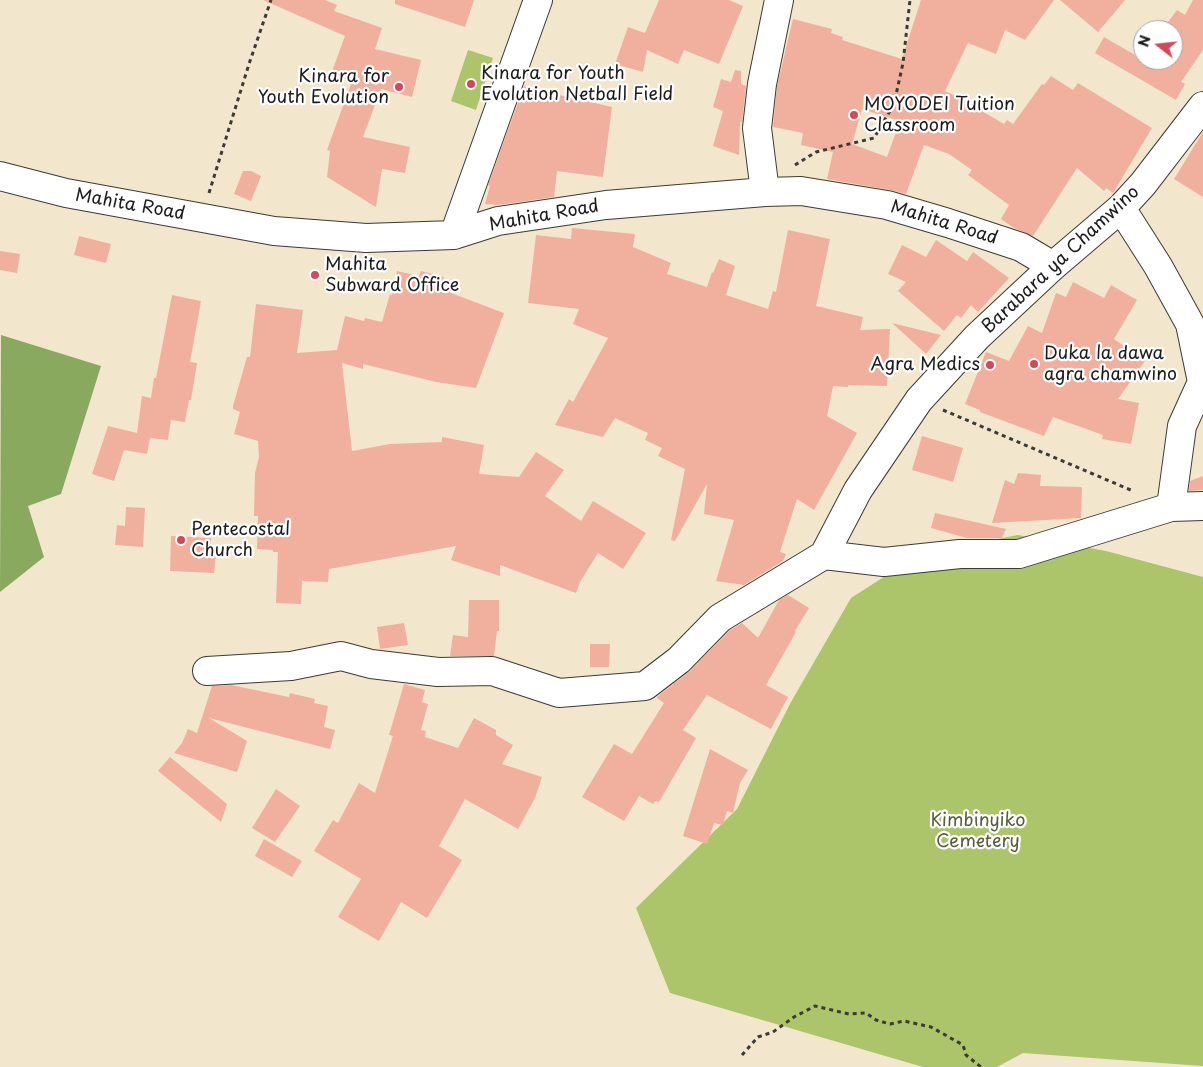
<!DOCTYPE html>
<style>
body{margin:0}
#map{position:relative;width:1203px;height:1067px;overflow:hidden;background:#f2e6cd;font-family:"Playpen Sans",sans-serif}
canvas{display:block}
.north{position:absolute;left:1133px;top:20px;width:50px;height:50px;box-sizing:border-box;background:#fff;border:1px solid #a4a4a4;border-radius:50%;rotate:286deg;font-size:14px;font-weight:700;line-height:20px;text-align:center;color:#1c1c1c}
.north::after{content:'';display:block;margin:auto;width:18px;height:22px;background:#d1495b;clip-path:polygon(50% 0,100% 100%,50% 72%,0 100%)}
</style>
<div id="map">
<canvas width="1203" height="1067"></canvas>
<div class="north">N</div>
</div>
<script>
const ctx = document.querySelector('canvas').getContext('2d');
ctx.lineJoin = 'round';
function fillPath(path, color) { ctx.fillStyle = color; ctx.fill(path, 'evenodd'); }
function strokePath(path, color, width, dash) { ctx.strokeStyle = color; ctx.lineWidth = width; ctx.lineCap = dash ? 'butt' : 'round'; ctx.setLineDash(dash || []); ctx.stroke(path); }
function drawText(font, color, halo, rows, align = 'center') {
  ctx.font = font + ' "Playpen Sans",sans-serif'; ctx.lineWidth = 4.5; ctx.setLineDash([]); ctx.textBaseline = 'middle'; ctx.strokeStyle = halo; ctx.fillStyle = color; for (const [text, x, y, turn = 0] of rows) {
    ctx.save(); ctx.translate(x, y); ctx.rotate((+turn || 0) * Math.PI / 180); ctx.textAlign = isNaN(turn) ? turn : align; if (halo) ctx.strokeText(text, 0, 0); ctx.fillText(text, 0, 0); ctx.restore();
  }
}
fillPath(new Path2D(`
 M468,50L493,58L476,110L451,101Z
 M1018,535L1106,551L1203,577V1066L1023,1053L997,1067H923L670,993L636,908L737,809L791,702L851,598L918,555Z`), '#acc46a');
fillPath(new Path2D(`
 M1,335L101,366L61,494L28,506L44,557L0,592Z`), '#89aa5e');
fillPath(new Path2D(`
 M263,0H325L337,5L334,11L382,28L375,49L421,60L412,97L381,89L363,137L410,147L405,173L382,169L376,207L327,177L330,151L327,150L352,81L331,74L345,36Z
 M395,0H474L465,27L395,4Z
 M659,0H729L743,6L719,64L684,50L678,64L647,50L643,72L615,64L628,27L645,33Z
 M921,0H1054L1025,40L1005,30L996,54L968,43L945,91L975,105V107L1004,124L1007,120L1013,124L1042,84L1044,85L1051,76L1073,90L1078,83L1152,128L1113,193L1106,188L1104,191L1077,168L1033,236L1014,228L1001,219L1009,205L968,175L972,170L949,154L924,145L906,194L890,190L827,179L833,152L801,145L803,133L773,127L777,86L793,19L832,29L831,33L843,37L842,40L902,59ZM862,109L900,121L887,157L852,144Z
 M1060,0H1125L1098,32Z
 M1193,0H1203V50L1181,82L1185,84L1176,100L1095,53L1104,37L1142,59L1143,58V60H1173V30H1162L1177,10L1185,15Z
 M735,70L741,71V84L746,86L742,122H740L739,155L713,146L723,111L713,107L721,79L731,82Z
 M524,86L558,99L559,95L612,107L603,177L557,171L554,197L498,205L485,204L490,186L488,185Z
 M1203,132V197L1174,179Z
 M243,171H251L261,176L251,201L234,194Z
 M572,228L635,234L633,247L671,263L667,274L707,287L712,272L713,273L719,259L735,266L726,295L768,309L773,291L776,292L788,230L830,239L816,306L863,317L860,330L890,329L887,386L848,385V387L833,386L827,416L857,433L814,510L797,499L780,552L786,554L783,561L744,585L716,581L734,520L704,514L707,484L675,541L671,540L685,469L658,456L662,448L645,440L648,433L615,418L603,437L555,425L569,399L573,402L608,338L573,324L579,309L528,303L536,235L571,239Z
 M79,236L111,244L106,263L74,255Z
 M936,240L967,261L973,252L1009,278L978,312L971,305L961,318L957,315L944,331L898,291L906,282L888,274L902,245L926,257Z
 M0,251L20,254L17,273L0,270Z
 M397,271L419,276L421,271L444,277L441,288H444L443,290L504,313L476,388L436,382L363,364V369L342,363L352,451L390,444L442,442V437L484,445L479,474L519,477L536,452L564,470L545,496L581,521L593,501L646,533L623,569L598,553L580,582L576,593L500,565V576L451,560L456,546L329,569L328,582L302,581L301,604L276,603L278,552H273V550L257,549L258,516H254L255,473L259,457L258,441L234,434L240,412L233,409V406L247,357H250L256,304L303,310L297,353L337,350L345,316L364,321L365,318L382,322L390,294L392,295Z
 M1073,282L1104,298L1111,285L1137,300L1114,339L1145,361L1118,399L1139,403L1131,444L1102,439L1103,435L1053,417L1044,436L980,412V410L965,404L986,352L1009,361L1028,326L1042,333L1056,293L1066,297Z
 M172,295L201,301L190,362L197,363L191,400H189L185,422L171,420L168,440L150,438L147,454L124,450L114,481L92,474L108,426L137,433L142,396L151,398L154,378H156Z
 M892,323L941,335L926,354Z
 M922,436L963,448L953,482L912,470Z
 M1018,473L1041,475L1040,486L1082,487L1081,518L992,523L1005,480L1014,484Z
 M1203,476V490L1189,491L1190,481Z
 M126,507L145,508L143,547L115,545L117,525L125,526Z
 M935,513L1006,529L1002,538H967L931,528Z
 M171,536L211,538L210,553H216L214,573L170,571Z
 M788,595L809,608L795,631L796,632L766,685L788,697L771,729L707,695L683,730L696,738L659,802L655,801L653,804L639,796L624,821L582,797L614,744L632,754L664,703L657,698L658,696L690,671L730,630L742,623L758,638L779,600Z
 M469,600H499V631H497L494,656H450L453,635L468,637Z
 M404,623L408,645L380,649L377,627Z
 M590,644H610L609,667H590Z
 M404,684L425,690L422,702L428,704L421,730L426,731L425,737L458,748L474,718L496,730V735L513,745L502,764L542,777L535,798L518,829L465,799L439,846L462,860L427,918L401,902L379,941L338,917L361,879L314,851L333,820L338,823L359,783L375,793L393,736L389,735Z
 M231,685L289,697L290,693L315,699L314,703L328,706L324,727L335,730L330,749L209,718L247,741L237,772L174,753L182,743L188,729L197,733L212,686Z
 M710,749L748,770L740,783L733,813L727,811L723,825L714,823L707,844L683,836Z
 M170,757L227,804L221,822L158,771Z
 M276,789L300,806L275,842L252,828Z
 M264,839L302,861L292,877L255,856Z`), '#f1b09e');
const minor = new Path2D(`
 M0,176L66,193L274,231L366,238L454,235L498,221L606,205L765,192L801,191L887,205L948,223L1021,247L1053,266
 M765,192L757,128L762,84L779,0
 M1121,208L1158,266L1190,324L1202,382L1182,426L1171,507
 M454,235L538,0
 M824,555L884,562L960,554H1019L1171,507L1203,506
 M207,671L291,666L341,656L371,664L438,672L492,671L559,693L645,686L679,660L720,618L824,555L858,490L919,400L977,337L1053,266L1121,208L1143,184L1203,106`);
strokePath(minor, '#3c3a37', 30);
strokePath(new Path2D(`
 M795,165L816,152L874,138L894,104L903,63L910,0
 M209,193L249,64L271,0
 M943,410L1133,491
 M742,1055L758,1037L773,1032L794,1017L815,1006L849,1014L866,1013L876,1020L890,1024L904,1021L931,1027L963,1045L966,1055L981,1067`), '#3c3a37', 3, [4, 4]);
strokePath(minor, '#fff', 28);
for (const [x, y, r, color] of [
 [471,84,5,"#d1495b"],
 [399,87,5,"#d1495b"],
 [854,115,5,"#d1495b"],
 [315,275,5,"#d1495b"],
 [1034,364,5,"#d1495b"],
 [990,365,5,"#d1495b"],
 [181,540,5,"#d1495b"]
]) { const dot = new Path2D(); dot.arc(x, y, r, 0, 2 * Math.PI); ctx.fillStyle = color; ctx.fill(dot); strokePath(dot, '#fff', 2); }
drawText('18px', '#1c1c1c', '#fff', [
 ["Kinara for Youth",481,74],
 ["Evolution Netball Field",481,95],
 ["Kinara for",389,77,"right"],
 ["Youth Evolution",389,98,"right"],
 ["MOYODEI Tuition",864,105],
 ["Classroom",864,126],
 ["Mahita",325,265],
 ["Subward Office",325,286],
 ["Duka la dawa",1044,354],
 ["agra chamwino",1044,375],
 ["Agra Medics",980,365,"right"],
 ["Pentecostal",191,530],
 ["Church",191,551]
], 'left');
drawText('18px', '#1c1c1c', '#fff', [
 ["Mahita Road",130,205,10],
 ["Mahita Road",544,216,-10],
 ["Mahita Road",944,223,17],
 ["Barabara ya Chamwino",1061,260,-43]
]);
drawText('18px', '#565f3b', '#fff', [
 ["Kimbinyiko",978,821],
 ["Cemetery",978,842]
]);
</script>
